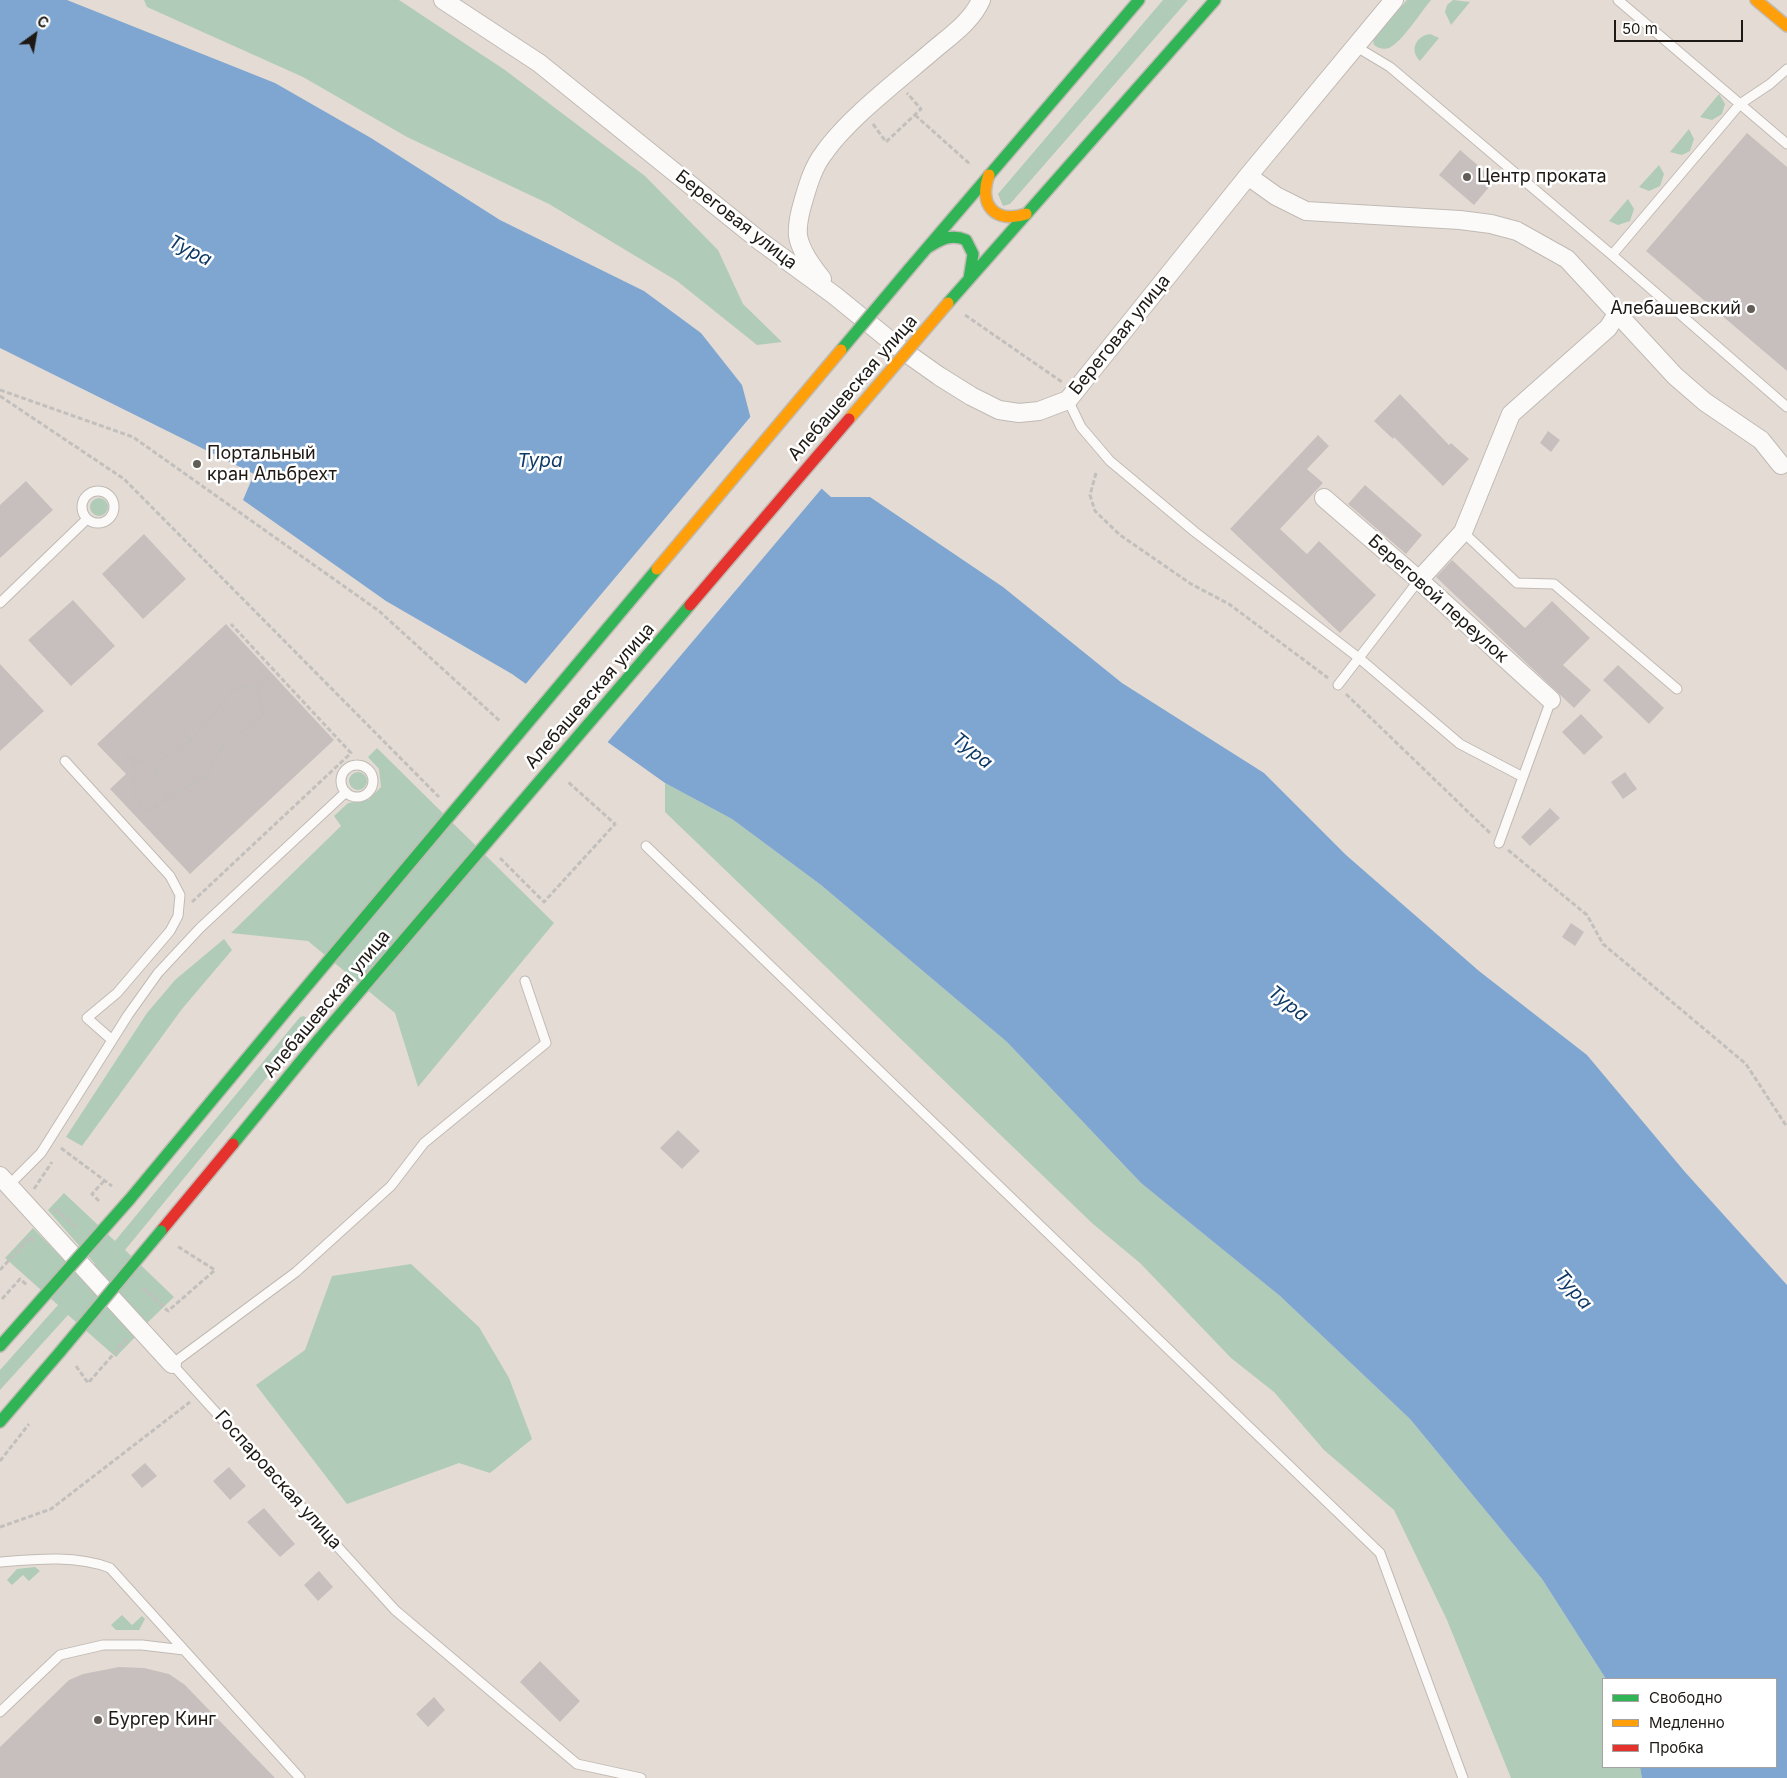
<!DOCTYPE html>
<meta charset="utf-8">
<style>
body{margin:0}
#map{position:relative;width:1787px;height:1778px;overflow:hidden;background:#e4dcd4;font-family:Inter,sans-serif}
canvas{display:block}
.legend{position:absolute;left:1602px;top:1678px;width:175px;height:90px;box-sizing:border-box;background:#fff;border:1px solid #a5a3a1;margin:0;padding:6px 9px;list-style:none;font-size:15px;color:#1e1914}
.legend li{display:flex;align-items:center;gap:10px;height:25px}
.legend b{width:25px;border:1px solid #a5a3a1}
.north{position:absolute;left:10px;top:10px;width:50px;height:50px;-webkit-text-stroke:4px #fff;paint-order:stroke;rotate:32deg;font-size:14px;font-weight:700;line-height:20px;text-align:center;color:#1e1914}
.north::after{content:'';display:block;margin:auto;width:18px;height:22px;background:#1e1914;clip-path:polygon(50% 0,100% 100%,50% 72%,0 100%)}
.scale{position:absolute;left:1614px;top:20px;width:129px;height:22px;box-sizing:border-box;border:2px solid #1e1914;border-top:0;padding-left:6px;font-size:15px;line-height:18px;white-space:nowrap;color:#1e1914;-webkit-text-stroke:4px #fff;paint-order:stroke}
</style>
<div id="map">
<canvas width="1787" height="1778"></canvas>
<ul class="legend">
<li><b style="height:6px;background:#30b455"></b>Свободно</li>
<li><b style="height:6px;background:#ff9f0a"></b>Медленно</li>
<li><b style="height:6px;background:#e5322d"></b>Пробка</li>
</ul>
<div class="north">С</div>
<div class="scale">50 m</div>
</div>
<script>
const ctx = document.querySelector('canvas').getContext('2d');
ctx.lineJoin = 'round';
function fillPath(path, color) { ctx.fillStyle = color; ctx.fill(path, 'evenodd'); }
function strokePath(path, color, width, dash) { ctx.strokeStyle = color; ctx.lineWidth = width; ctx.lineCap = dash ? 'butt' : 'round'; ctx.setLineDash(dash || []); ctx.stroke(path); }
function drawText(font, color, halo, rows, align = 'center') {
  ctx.font = font + ' Inter,sans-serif'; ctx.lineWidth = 5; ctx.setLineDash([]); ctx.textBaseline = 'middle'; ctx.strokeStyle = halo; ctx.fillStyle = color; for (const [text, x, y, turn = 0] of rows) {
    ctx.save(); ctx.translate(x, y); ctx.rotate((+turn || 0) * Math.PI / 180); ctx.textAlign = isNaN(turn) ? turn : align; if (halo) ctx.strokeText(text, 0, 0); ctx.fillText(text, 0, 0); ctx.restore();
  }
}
fillPath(new Path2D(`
 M144,0H399L505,70L645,176L718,250L743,304L782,342L757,345L677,281L549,204L407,137L303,77L147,7Z
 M1163,0H1188L1010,204L1003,206L998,194Z
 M1407,0H1431C1421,12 1402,42 1389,48C1383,50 1378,48 1374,45L1373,39Z
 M1453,0L1470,2L1451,25L1445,12L1447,5Z
 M1430,34L1439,38L1420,61C1409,50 1416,36 1430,34Z
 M1719,94L1725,104L1722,114L1712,120L1700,117Z
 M1689,129L1694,139L1690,151L1682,155L1670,152Z
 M1659,165L1664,174L1660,186L1649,191L1639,187Z
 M1628,199L1634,209L1630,221L1618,225L1609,221Z
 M90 507a9 9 0 1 1 18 0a9 9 0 1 1-18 0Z
 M377,748L554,923L418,1087L395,1013L308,941L231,933L341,826L334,816L348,803L368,800L381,787L379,769L368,757Z
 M349 781a9 9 0 1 1 18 0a9 9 0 1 1-18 0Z
 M665,783L732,819L821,885L1007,1042L1141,1183L1280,1296L1410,1419L1542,1579L1606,1679H1603V1767H1640L1642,1778H1511L1447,1620L1394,1510L1324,1450L1274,1392L1231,1358L1140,1263L1093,1224L665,812Z
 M224,939L232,950L182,1009L82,1146L66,1137L147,1013L175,980Z
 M304,1016L311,1022L309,1026L125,1250L174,1297L146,1324L104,1275L91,1289L136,1336L116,1357L68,1315L0,1390V1370L58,1305L5,1258L33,1228L82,1279L95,1264L48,1210L64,1193L115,1241L300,1017Z
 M411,1264L479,1327L509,1378L532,1439L490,1473L459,1463L347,1504L256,1385L305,1350L332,1276Z
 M35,1567L40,1571L29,1581L23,1575L12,1585L7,1580L17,1569Z
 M122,1615L132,1625L142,1616L145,1619L139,1630H116L111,1625Z`), '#b0cbb8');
fillPath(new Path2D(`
 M0,0H67L275,83L371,138L500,220L644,291L701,333L742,385L753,427L831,497H870L1003,587L1122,683L1264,773L1346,855L1479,971L1587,1055L1685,1172L1787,1285V1778H1642L1640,1767H1776V1679H1606L1542,1579L1410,1419L1280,1296L1141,1183L1007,1042L821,885L732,819L665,783L512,674L386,601L243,500L254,474L0,348Z`), '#7fa6d1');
fillPath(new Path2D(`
 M752,415L755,426L823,487L606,744L524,686Z`), '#e4dcd4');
fillPath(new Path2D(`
 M1747,133L1787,167V371L1646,251Z
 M1460,150L1495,180L1474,205L1439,175Z
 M1400,394L1449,445L1451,443L1469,459L1443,486L1394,437L1393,439L1374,421Z
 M1548,431L1560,440L1551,452L1540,443Z
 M1318,435L1329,446L1307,469L1323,483L1280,529L1307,554L1319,541L1376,595L1340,633L1230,529Z
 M26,481L53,510L0,558V505Z
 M1365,485L1422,535L1406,554L1348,504Z
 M144,534L186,579L143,619L102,574Z
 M1452,560L1525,628L1552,601L1590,638L1563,665L1591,690L1574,708L1436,577Z
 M73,600L115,646L71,686L28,640Z
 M226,624L334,740L190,874L110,789L126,774L97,744Z
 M0,664L44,711L0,751Z
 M1618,665L1664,708L1649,724L1603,680Z
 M1581,714L1603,737L1584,755L1562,732Z
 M1625,772L1637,789L1623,799L1611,782Z
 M1550,808L1560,818L1530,846L1521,837Z
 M1571,923L1584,932L1575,946L1562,937Z
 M678,1130L700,1151L682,1169L660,1148Z
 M145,1463L157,1476L142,1488L131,1475Z
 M229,1467L246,1486L230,1500L213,1481Z
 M264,1508L295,1544L280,1557L247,1522Z
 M319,1571L333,1587L318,1601L304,1585Z
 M540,1661L580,1701L560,1722L520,1682Z
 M119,1667L144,1668L169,1674L185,1685L275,1778H0V1747L69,1680L83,1674Z
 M434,1697L445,1710L428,1727L416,1714Z`), '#c7bfbd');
const lane = new Path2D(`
 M1355,46L1390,67L1612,255L1740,104L1618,0
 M1787,69L1770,84L1740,104L1787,144
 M1612,255L1787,407
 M1068,400L1081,427L1110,461L1195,532L1359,658L1460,744L1523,777
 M82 507a16 16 0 1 1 32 0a16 16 0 1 1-32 0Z
 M1463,532L1517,583L1554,584L1677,689
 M0,603L87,519
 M1338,685L1419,580
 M65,761L170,876L180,895L178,916L170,931L117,993L87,1018L112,1040
 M341 781a16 16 0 1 1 32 0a16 16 0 1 1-32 0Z
 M1499,843L1551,700
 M646,846L1380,1553L1463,1778
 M525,981L546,1043L424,1143L391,1186L296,1272L172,1364L395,1610L577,1764L641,1778
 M9,1185L41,1153L128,1015L158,973L200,928L346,792
 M0,1562C36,1559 77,1555 110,1568L300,1778
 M0,1712L60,1655L103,1645H142L184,1650`);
const street = new Path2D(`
 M443,0L539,63L760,241L834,295L898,347L939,376L971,396L999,410L1019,413L1039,411L1068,400L1248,176L1394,0
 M1248,176L1276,196L1306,211L1460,220L1491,224L1517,231L1567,259L1675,376L1705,402L1761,440L1781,465
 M822,279C812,266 801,252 798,236C797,226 800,212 803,202C808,185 813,167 824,153C848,119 896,82 929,54C947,38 971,23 981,0
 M1324,498L1419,580L1551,700
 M1419,580L1463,532L1511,414L1608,328L1617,314
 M0,1176L172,1364`);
const fast = new Path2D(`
 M927,248C940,240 951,233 966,240L973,254L969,279
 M909,269L1139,0
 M948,303L1215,0
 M233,1144L319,1039
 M130,1199L286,1011
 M0,1346L24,1319
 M0,1422L60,1352`);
const slow = new Path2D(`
 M1756,0L1787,26
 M989,175C978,205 995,224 1026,214`);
const jam = new Path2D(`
 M161,1231L233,1144`);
strokePath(lane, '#c0bab4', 11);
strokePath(street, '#c0bab4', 20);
strokePath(fast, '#c0bab4', 14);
strokePath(slow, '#c0bab4', 14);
strokePath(jam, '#c0bab4', 14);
strokePath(new Path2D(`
 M915,115L971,165
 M873,124L886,142L921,109L907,93
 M965,315L1062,382
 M0,390L133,437L379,611L501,722
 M0,396L124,479L439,797
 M1096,473L1090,495L1095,511L1120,535L1191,584L1229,604L1328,678
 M260,670L273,684
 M257,685L268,678
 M1346,694L1491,834
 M183,730L191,741
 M124,753L156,771L161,760L191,741L236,687L257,685L264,715L222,747L206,777L167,797L156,771
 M133,759L135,798L149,813L167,797
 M1508,850L1587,915L1603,944L1746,1064L1787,1127
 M500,858L544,902L615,824L567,781
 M192,902L351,753L231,624
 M61,1148L112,1186
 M34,1189L52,1162
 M99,1201L92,1194L104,1181
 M55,1209L77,1228
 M0,1270L30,1237L35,1243
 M143,1288L168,1311L215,1270L177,1246
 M2,1299L20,1279L27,1285
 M76,1366L88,1383L128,1338
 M0,1461L29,1424
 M0,1527L51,1509L190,1402`), '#c2bfbd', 3, [5, 2.5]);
strokePath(lane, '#fbfaf9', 9);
strokePath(street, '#fbfaf9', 18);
strokePath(fast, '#30b455', 11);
strokePath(slow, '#ff9f0a', 11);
strokePath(jam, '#e5322d', 11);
const fastBridge = new Path2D(`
 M841,350L909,269
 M286,1011L657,569
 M319,1039L690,605
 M24,1319L130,1199
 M60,1352L161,1231`);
const slowBridge = new Path2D(`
 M849,419L948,303
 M657,569L841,350`);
const jamBridge = new Path2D(`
 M690,605L849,419`);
strokePath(fastBridge, '#c0bab4', 14, []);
strokePath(slowBridge, '#c0bab4', 14, []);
strokePath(jamBridge, '#c0bab4', 14, []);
strokePath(fastBridge, '#30b455', 11);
strokePath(slowBridge, '#ff9f0a', 11);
strokePath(jamBridge, '#e5322d', 11);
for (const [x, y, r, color] of [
 [1467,177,5,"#635d57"],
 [1751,309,5,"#635d57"],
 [197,464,5,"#635d57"],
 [98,1720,5,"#635d57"]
]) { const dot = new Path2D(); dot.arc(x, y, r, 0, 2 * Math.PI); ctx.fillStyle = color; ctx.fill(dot); strokePath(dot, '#fff', 2); }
drawText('18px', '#1e1914', '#fff', [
 ["Центр проката",1477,177],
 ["Алебашевский",1741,309,"right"],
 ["Портальный",207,454],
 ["кран Альбрехт",207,475],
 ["Бургер Кинг",108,1720]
], 'left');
drawText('18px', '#1e1914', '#fff', [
 ["Береговая улица",736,220,38],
 ["Береговая улица",1120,335,-51],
 ["Алебашевская улица",853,388,-49],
 ["Береговой переулок",1438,599,42],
 ["Алебашевская улица",590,696,-49],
 ["Алебашевская улица",327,1004,-50],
 ["Госпаровская улица",278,1480,48]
]);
drawText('italic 19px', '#0f3a65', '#fff', [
 ["Тура",190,251,27],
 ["Тура",540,461],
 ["Тура",972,751,39],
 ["Тура",1288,1004,39],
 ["Тура",1573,1290,49]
]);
</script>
